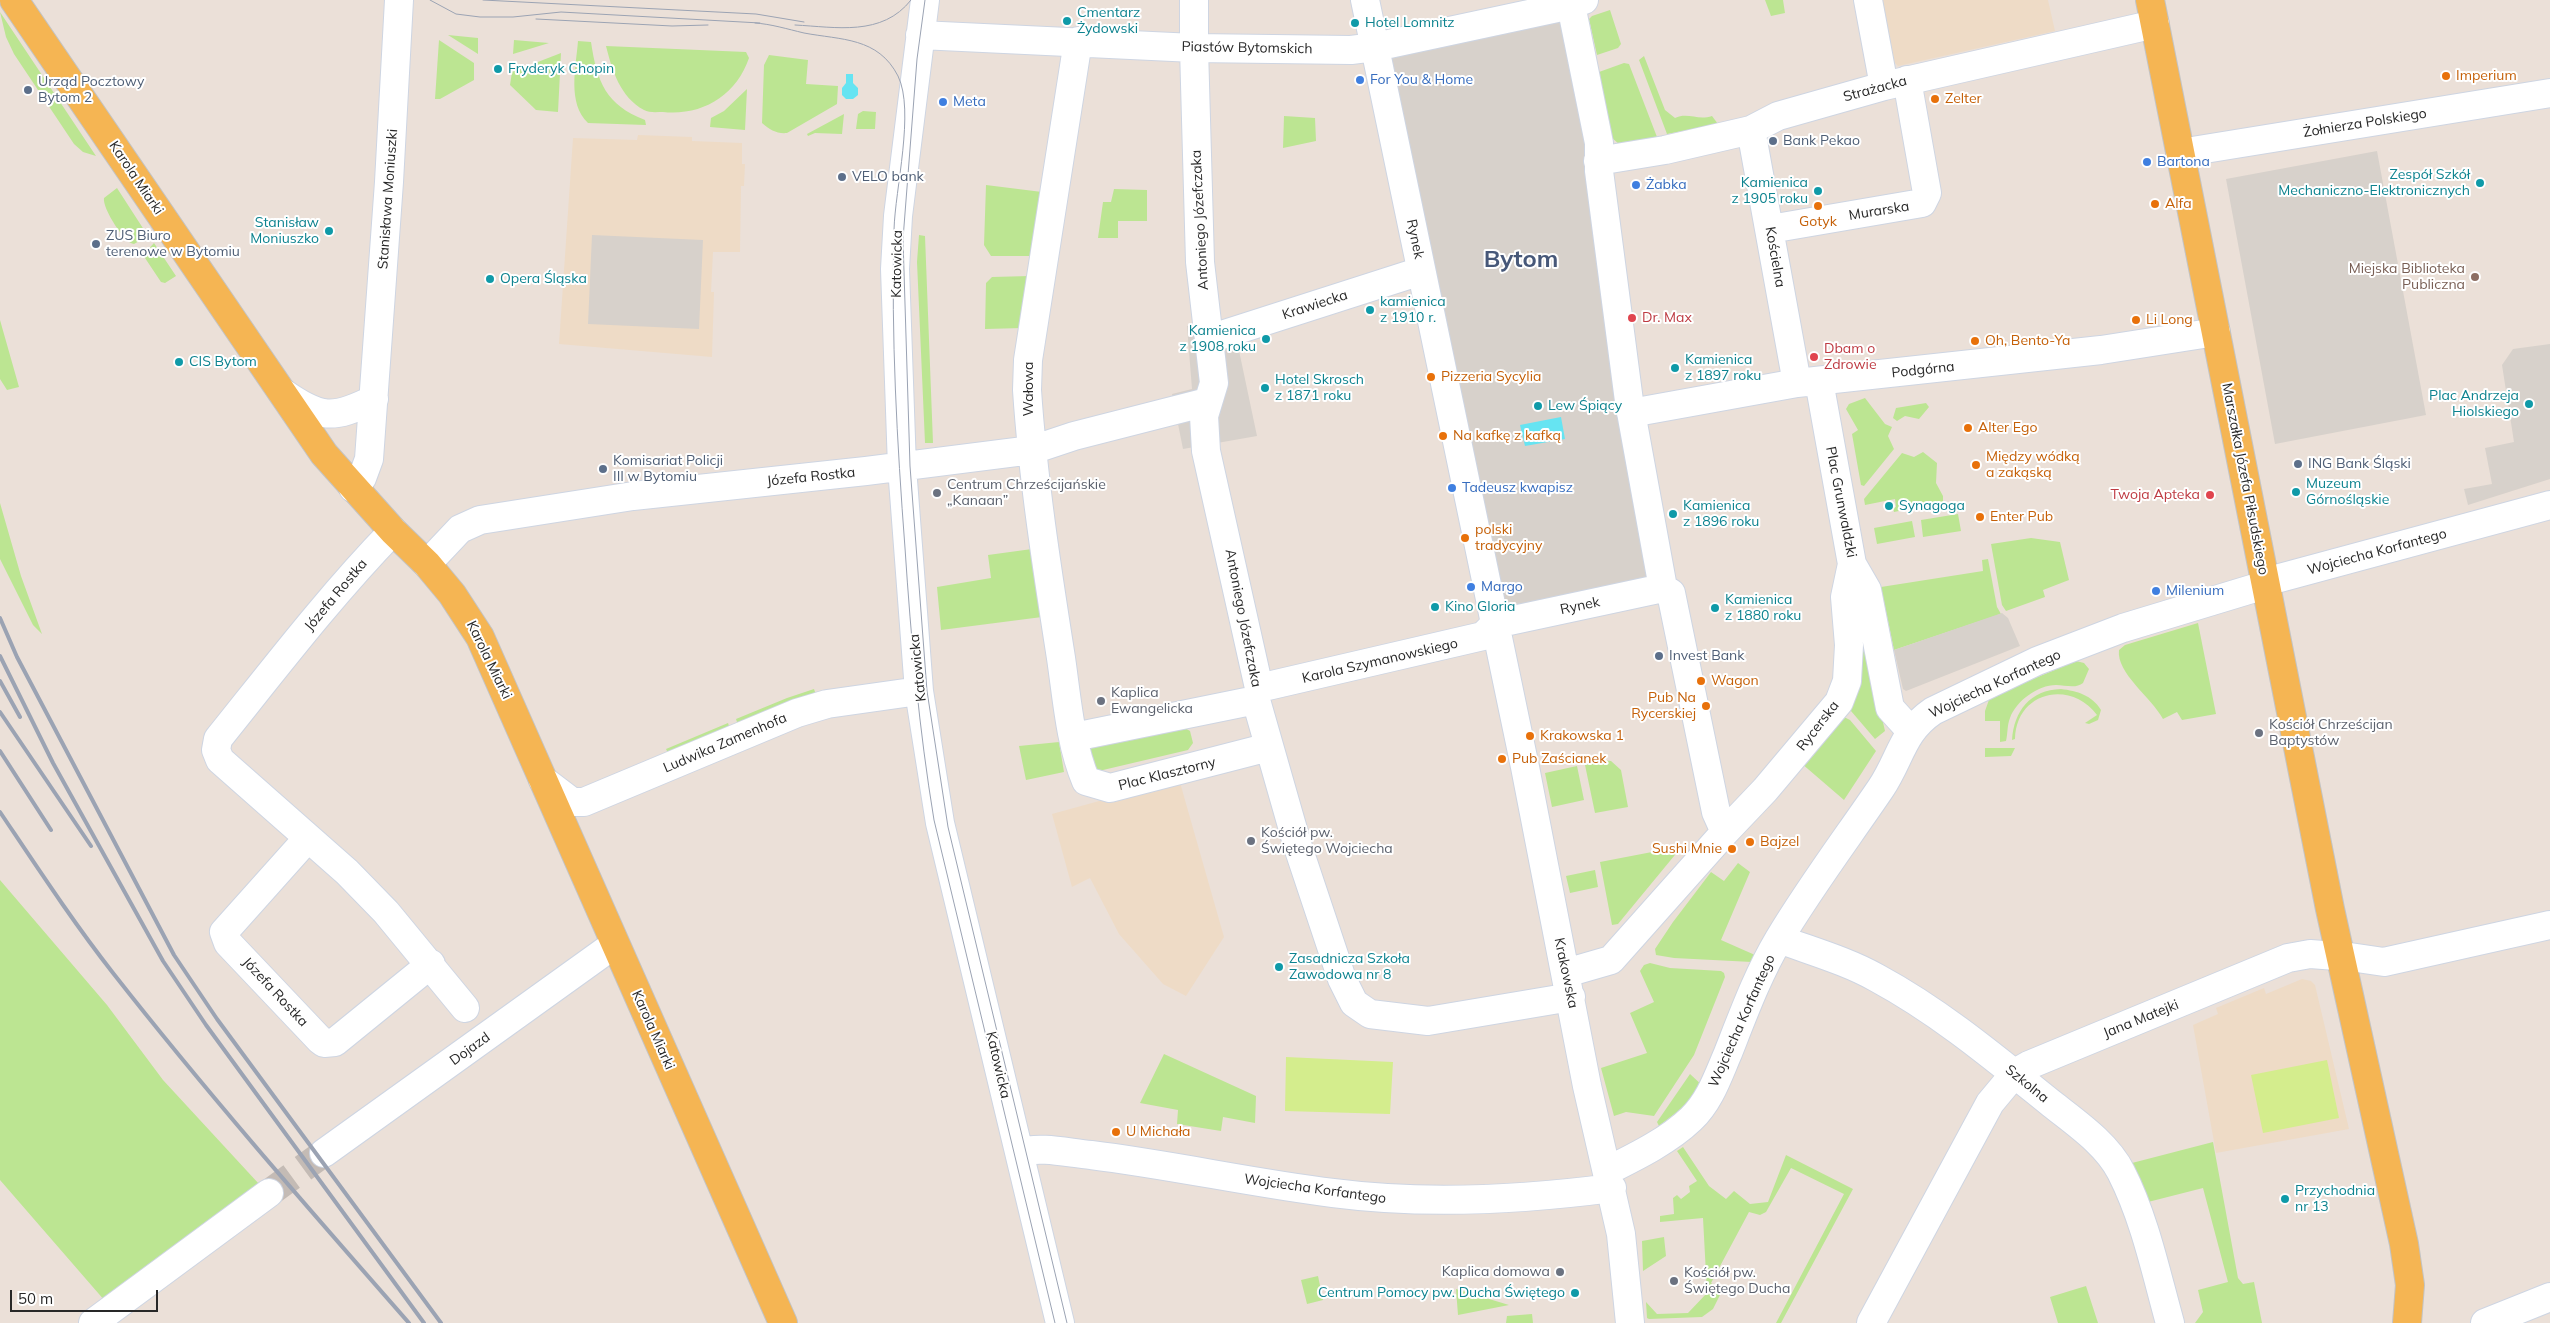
<!DOCTYPE html>
<meta charset="utf-8">
<style>
body{margin:0}
#map{position:relative;width:2550px;height:1323px;overflow:hidden;background:#ebe0d8;font-family:Mulish,sans-serif}
canvas{display:block}
.scale{position:absolute;left:10px;top:1290px;width:148px;height:22px;box-sizing:border-box;border:2px solid #282828;border-top:0;padding-left:6px;font-size:15px;line-height:18px;white-space:nowrap;color:#282828;-webkit-text-stroke:4px #fff;paint-order:stroke}
</style>
<div id="map">
<canvas width="2550" height="1323"></canvas>
<div class="scale">50 m</div>
</div>
<script>
const ctx = document.querySelector('canvas').getContext('2d');
ctx.lineJoin = 'round';
function fillPath(path, color) { ctx.fillStyle = color; ctx.fill(path, 'evenodd'); }
function strokePath(path, color, width, dash) { ctx.strokeStyle = color; ctx.lineWidth = width; ctx.lineCap = dash ? 'butt' : 'round'; ctx.setLineDash(dash || []); ctx.stroke(path); }
function drawText(font, color, halo, rows, align = 'center') {
  ctx.font = font + ' Mulish,sans-serif'; ctx.lineWidth = 4; ctx.setLineDash([]); ctx.textBaseline = 'middle'; ctx.strokeStyle = halo; ctx.fillStyle = color; for (const [text, x, y, turn = 0] of rows) {
    ctx.save(); ctx.translate(x, y); ctx.rotate((+turn || 0) * Math.PI / 180); ctx.textAlign = isNaN(turn) ? turn : align; if (halo) ctx.strokeText(text, 0, 0); ctx.fillText(text, 0, 0); ctx.restore();
  }
}
fillPath(new Path2D(`
 M1881,0H2048L2055,31L1898,66L1894,62Z
 M638,135L692,137V141L742,143V164H745L744,186H741L740,252H713L711,292H714L712,357L559,344L573,138L637,140Z
 M1179,779L1224,937L1186,996L1163,984L1119,934L1090,878L1072,887L1052,814Z
 M2302,979L2311,981L2315,985L2349,1129L2216,1153L2193,1025L2218,1014L2216,1008L2264,988L2266,994Z`), '#eedbc6');
fillPath(new Path2D(`
 M1765,0H1783L1785,13L1771,16Z
 M1610,10L1621,44L1618,48L1597,55L1589,19L1592,16Z
 M0,12L96,156L83,152L74,144L14,54L6,37Z
 M448,35L478,38V54Z
 M439,40L474,63V80L440,99H435Z
 M514,40L549,43L513,54Z
 M578,41L591,42C597,82 606,105 645,120L646,125L588,123C567,103 576,67 578,41Z
 M606,46L746,52L749,58C736,96 702,116 663,112C657,112 649,113 644,110C620,97 612,70 606,46Z
 M561,53L558,112L536,110L510,85L512,72Z
 M769,55L808,60L806,84L838,86L837,104L787,133C777,134 770,130 762,123L764,65Z
 M1644,56L1665,110L1675,118C1688,112 1698,121 1712,116L1718,124L1667,134L1639,60Z
 M1624,63L1629,64L1657,137L1620,145L1611,137L1599,72Z
 M747,89L745,130L710,127L711,118L724,111Z
 M863,111L876,112L875,129H856L858,114Z
 M844,114L842,134L815,133L808,136L807,134Z
 M1284,116L1315,118L1316,141L1283,148Z
 M986,185L1042,192L1033,256H991L984,245Z
 M117,188L148,236L134,244C125,244 102,208 104,198Z
 M1114,189L1147,190V221H1118V238H1098L1103,202H1111Z
 M919,235L925,236L933,443H925L917,262Z
 M154,243L176,276L165,283L161,282L143,255Z
 M1030,276L1023,328L985,329L986,283L992,277Z
 M0,320L19,387L7,390L0,379Z
 M1865,398L1885,424L1892,427L1888,436L1894,449L1864,486L1861,485L1852,434L1858,430L1846,409L1849,404Z
 M1926,403L1929,407L1919,419L1905,416L1897,421L1893,418L1896,408Z
 M1923,452L1937,463L1936,483L1943,496V502L1894,512L1893,508L1896,507L1895,499L1865,505L1864,499L1902,453L1914,457Z
 M0,503L21,576L42,634L33,625L0,559Z
 M1958,514L1961,531L1923,537L1921,520Z
 M1912,521L1915,537L1877,544L1874,528Z
 M2031,538L2060,542L2069,580L2043,590L2045,597L2006,611L2002,605L1991,544Z
 M1032,549L1042,617L941,630L937,587L991,578L988,555Z
 M1988,559L1997,607L2001,614L1894,650L1881,587L1983,571L1982,560Z
 M1856,606L1885,731L1875,739L1851,711L1848,701Z
 M2198,623L2216,714L2182,720L2177,712L2163,719C2152,698 2116,673 2119,650L2125,645Z
 M2076,661L2084,663L2089,669L2083,683C2076,689 2065,685 2056,685C2038,685 2016,701 2010,718C2007,725 2008,733 2006,741L2000,742V721H1985V711L1990,697Z
 M814,689L816,695L738,725L736,719L787,698Z
 M2061,689C2077,691 2092,695 2101,710L2098,720L2089,724L2085,723L2097,715C2070,679 2016,692 2015,739L2012,740C2014,711 2030,690 2061,689Z
 M1844,717L1850,720L1876,751L1844,800L1801,763Z
 M728,723L730,729L669,755L666,749Z
 M1183,727L1190,731L1193,743L1188,750L1103,770H1096L1088,751L1091,747Z
 M1059,742L1064,772L1026,780L1019,746Z
 M1985,748H2015L2011,756L1985,757Z
 M1603,760L1611,761L1621,770L1628,807L1595,813L1585,765Z
 M1577,766L1584,800L1552,807L1545,773Z
 M1678,847L1679,850L1618,924L1612,925L1600,862Z
 M1738,863L1750,872L1721,940L1755,955L1752,962L1674,958L1656,955L1655,949L1673,922L1711,872L1724,881Z
 M1595,870L1598,887L1570,893L1566,876Z
 M0,880L107,1005L163,1080L259,1184L105,1301L0,1180Z
 M1650,963L1670,968L1721,971L1724,973L1725,977L1694,1055L1654,1116L1626,1112L1614,1116L1601,1068L1647,1053L1630,1013L1654,1002L1640,971L1644,965Z
 M1164,1054L1256,1096L1255,1123L1223,1117L1221,1131L1177,1124L1178,1110L1140,1103Z
 M1690,1074L1704,1087L1691,1101L1659,1126L1657,1122Z
 M2213,1142L2238,1278L2243,1284L2254,1282L2262,1323H2195L2203,1312L2198,1290L2228,1282L2203,1188L2148,1202L2132,1163Z
 M1683,1147L1709,1186L1726,1199L1734,1191L1750,1204L1768,1202L1786,1155L1853,1189L1781,1323H1776L1844,1194L1791,1168L1766,1212L1760,1215L1749,1212L1711,1283L1720,1289L1721,1293L1713,1309L1702,1317L1649,1319L1647,1318L1646,1302L1657,1314L1688,1313L1707,1293L1703,1218L1660,1222V1216L1674,1214L1673,1198L1677,1195L1681,1199L1690,1192L1689,1186L1697,1181L1677,1151Z
 M1664,1237L1666,1256L1643,1271L1642,1241Z
 M1318,1276L1323,1300L1307,1304L1301,1280Z
 M2086,1286L2098,1323H2058L2050,1297Z
 M1456,1289L1509,1305L1458,1315Z
 M1532,1314L1533,1323H1506L1507,1316Z`), '#bce592');
fillPath(new Path2D(`
 M1286,1057L1393,1062L1390,1114L1285,1111Z
 M2327,1060L2339,1118L2263,1133L2251,1075Z`), '#d4ed8d');
fillPath(new Path2D(`
 M1571,5L1663,588L1495,624L1375,47Z
 M2377,151L2426,415L2275,444L2226,179Z
 M592,235L703,240L699,329L588,324Z
 M1219,319L1227,324L1237,341L1257,436L1183,449L1172,394L1192,389L1187,326Z
 M2550,344V479L2468,505L2464,489L2492,484L2485,448L2514,442L2502,365L2513,349Z
 M2002,613L2008,618L2020,646L1906,691L1903,689L1894,650Z`), '#d7d1cb');
fillPath(new Path2D(`
 M846,74H853V83L858,88V95L853,99H846L842,95V88L846,83Z
 M1561,417L1565,439L1525,446L1520,425Z`), '#66e4f2');
strokePath(new Path2D(`
 M269,1193L324,1153`), '#c4bbb5', 28, [28, 14]);
const minor = new Path2D(`
 M925,0L898,216L895,269L902,467L919,691L940,823L1060,1323
 M1194,0V48L1200,262L1214,383L1204,416L1206,451L1259,688L1256,700L1298,847L1342,979L1354,1003L1370,1014L1428,1021L1571,997
 M1365,0L1525,767L1587,1086L1621,1234L1630,1323
 M1570,0L1599,143V171L1629,401L1663,588
 M1868,0L1884,86
 M920,35L1194,48L1351,50L1375,47L1571,5L1584,0
 M1078,41L1028,360L1027,390C1033,479 1047,569 1061,658C1067,699 1070,743 1086,781L1110,788L1269,747
 M1751,130L1797,383
 M2180,153L2550,93
 M1598,161L1665,150L1751,130L1778,116L1884,86L2155,24
 M1770,229L1922,203L1927,193L1907,80
 M1209,339L1421,271
 M1819,381L1852,564L1867,590L1890,708L1910,730
 M282,392C320,419 333,420 374,399
 M1631,413L1797,383L2101,350L2216,332
 M353,488L362,478L369,459L389,182L399,0
 M393,531C330,596 275,668 218,739L216,750L220,760L347,872L386,912L465,1008
 M427,564L460,529L480,520L633,496L866,471L1032,450L1074,436L1207,402
 M1663,588L1671,593L1716,812L1725,832
 M1495,624L1663,588
 M1259,688L1483,636L1495,624
 M1074,737L1256,700
 M543,780L572,802H584L797,713L827,704L919,691
 M308,838L224,932L228,943L320,1040L324,1043L335,1042L431,964
 M1779,939C1811,951 1847,961 1877,978C1940,1012 1996,1059 2052,1104C2076,1123 2107,1144 2121,1172C2145,1219 2156,1273 2170,1323
 M1566,973L1611,960L1725,832L1765,790L1839,702L1847,681L1849,645L1845,597L1852,564
 M1020,1152C1042,1146 1068,1153 1091,1155C1172,1165 1252,1183 1333,1193C1425,1205 1520,1200 1612,1188
 M324,1153L615,944
 M1607,1171C1635,1157 1668,1141 1691,1119C1710,1101 1718,1076 1728,1053C1743,1015 1758,974 1779,939C1810,887 1847,838 1881,788C1901,758 1902,732 1933,711L2037,661L2123,628L2255,588L2276,579L2550,505
 M93,1323L269,1193
 M1871,1323L1990,1103L2015,1073L2029,1065L2288,958L2310,954L2350,957L2384,962L2550,925
 M2485,1323L2550,1297`);
const major = new Path2D(`
 M14,0L324,454L393,531L427,564L452,594L480,637L783,1323
 M2150,0L2330,909L2404,1244L2410,1285L2407,1323`);
strokePath(minor, '#ced5e2', 30);
strokePath(major, '#c3c3c3', 30);
strokePath(minor, '#fff', 28);
strokePath(major, '#f5b553', 28);
strokePath(new Path2D(`
 M430,0L456,14L480,17H513L561,12L760,23
 M483,0L756,14L804,22
 M925,0L917,59L903,239L910,466L927,691L948,827L1067,1323
 M536,19L672,26L708,25
 M755,23C771,24 787,29 804,33C841,40 878,37 898,76C915,111 895,189 894,230C891,336 897,442 905,548C911,639 919,729 934,820L1055,1323
 M795,25C836,27 882,37 911,0`), '#9ba3b3', 1);
strokePath(new Path2D(`
 M0,618L17,657L174,955L217,1019L441,1323
 M0,656L53,763L163,961L206,1025L424,1323
 M0,681L20,717
 M0,712L91,846
 M0,751L51,830
 M0,812C37,867 73,922 113,973C207,1093 309,1209 409,1323`), '#9ba3b3', 4);
for (const [x, y, r, color] of [
 [1067,21,5,"#0f9aa8"],
 [1355,23,5,"#0f9aa8"],
 [498,69,5,"#0f9aa8"],
 [2446,76,5,"#e8710a"],
 [1360,80,5,"#3f7fe0"],
 [28,90,5,"#5c6f8a"],
 [1935,99,5,"#e8710a"],
 [943,102,5,"#3f7fe0"],
 [1773,141,5,"#5c6f8a"],
 [2147,162,5,"#3f7fe0"],
 [842,177,5,"#5c6f8a"],
 [2480,183,5,"#0f9aa8"],
 [1636,185,5,"#3f7fe0"],
 [1818,191,5,"#0f9aa8"],
 [2155,204,5,"#e8710a"],
 [1818,206,5,"#e8710a"],
 [329,231,5,"#0f9aa8"],
 [96,244,5,"#5c6f8a"],
 [2475,277,5,"#8d6e63"],
 [490,279,5,"#0f9aa8"],
 [1370,310,5,"#0f9aa8"],
 [1632,318,5,"#e0444e"],
 [2136,320,5,"#e8710a"],
 [1266,339,5,"#0f9aa8"],
 [1975,341,5,"#e8710a"],
 [1814,357,5,"#e0444e"],
 [179,362,5,"#0f9aa8"],
 [1675,368,5,"#0f9aa8"],
 [1431,377,5,"#e8710a"],
 [1265,388,5,"#0f9aa8"],
 [2529,404,5,"#0f9aa8"],
 [1538,406,5,"#0f9aa8"],
 [1968,428,5,"#e8710a"],
 [1443,436,5,"#e8710a"],
 [2298,464,5,"#5c6f8a"],
 [1976,465,5,"#e8710a"],
 [603,469,5,"#5c6f8a"],
 [1452,488,5,"#3f7fe0"],
 [2296,492,5,"#0f9aa8"],
 [937,493,5,"#6b7280"],
 [2210,495,5,"#e0444e"],
 [1889,506,5,"#0f9aa8"],
 [1673,514,5,"#0f9aa8"],
 [1980,517,5,"#e8710a"],
 [1465,538,5,"#e8710a"],
 [1471,587,5,"#3f7fe0"],
 [2156,591,5,"#3f7fe0"],
 [1435,607,5,"#0f9aa8"],
 [1715,608,5,"#0f9aa8"],
 [1659,656,5,"#5c6f8a"],
 [1701,681,5,"#e8710a"],
 [1101,701,5,"#6b7280"],
 [1706,706,5,"#e8710a"],
 [2259,733,5,"#6b7280"],
 [1530,736,5,"#e8710a"],
 [1502,759,5,"#e8710a"],
 [1251,841,5,"#6b7280"],
 [1750,842,5,"#e8710a"],
 [1732,849,5,"#e8710a"],
 [1279,967,5,"#0f9aa8"],
 [1116,1132,5,"#e8710a"],
 [2285,1199,5,"#0f9aa8"],
 [1560,1272,5,"#6b7280"],
 [1674,1281,5,"#6b7280"],
 [1575,1293,5,"#0f9aa8"]
]) { const dot = new Path2D(); dot.arc(x, y, r, 0, 2 * Math.PI); ctx.fillStyle = color; ctx.fill(dot); strokePath(dot, '#fff', 2); }
drawText('14px', '#0d838f', '#fff', [
 ["Cmentarz",1077,13],
 ["Żydowski",1077,29],
 ["Hotel Lomnitz",1365,23],
 ["Fryderyk Chopin",508,69],
 ["Zespół Szkół",2470,175,"right"],
 ["Mechaniczno-Elektronicznych",2470,191,"right"],
 ["Kamienica",1808,183,"right"],
 ["z 1905 roku",1808,199,"right"],
 ["Stanisław",319,223,"right"],
 ["Moniuszko",319,239,"right"],
 ["Opera Śląska",500,279],
 ["kamienica",1380,302],
 ["z 1910 r.",1380,318],
 ["Kamienica",1256,331,"right"],
 ["z 1908 roku",1256,347,"right"],
 ["Kamienica",1685,360],
 ["z 1897 roku",1685,376],
 ["CIS Bytom",189,362],
 ["Hotel Skrosch",1275,380],
 ["z 1871 roku",1275,396],
 ["Plac Andrzeja",2519,396,"right"],
 ["Hiolskiego",2519,412,"right"],
 ["Lew Śpiący",1548,406],
 ["Muzeum",2306,484],
 ["Górnośląskie",2306,500],
 ["Kamienica",1683,506],
 ["z 1896 roku",1683,522],
 ["Synagoga",1899,506],
 ["Kamienica",1725,600],
 ["z 1880 roku",1725,616],
 ["Kino Gloria",1445,607],
 ["Zasadnicza Szkoła",1289,959],
 ["Zawodowa nr 8",1289,975],
 ["Przychodnia",2295,1191],
 ["nr 13",2295,1207],
 ["Centrum Pomocy pw. Ducha Świętego",1565,1293,"right"]
], 'left');
drawText('14px', '#282828', '#fff', [
 ["Piastów Bytomskich",1247,48,1],
 ["Strażacka",1875,89,-15],
 ["Żołnierza Polskiego",2365,123,-9],
 ["Karola Miarki",136,178,56],
 ["Stanisława Moniuszki",388,199,-86],
 ["Murarska",1879,211,-9],
 ["Antoniego Józefczaka",1200,220,-93],
 ["Rynek",1415,239,78],
 ["Kościelna",1775,257,80],
 ["Katowicka",897,264,-89],
 ["Krawiecka",1315,305,-18],
 ["Podgórna",1923,370,-6],
 ["Wałowa",1029,389,-90],
 ["Józefa Rostka",811,477,-6],
 ["Marszałka Józefa Piłsudskiego",2245,479,79],
 ["Plac Grunwaldzki",1841,502,79],
 ["Wojciecha Korfantego",2377,552,-15],
 ["Józefa Rostka",336,595,-50],
 ["Rynek",1580,606,-12],
 ["Antoniego Józefczaka",1243,618,79],
 ["Karola Miarki",489,660,64],
 ["Karola Szymanowskiego",1380,661,-13],
 ["Katowicka",918,668,-96],
 ["Wojciecha Korfantego",1995,684,-25],
 ["Rycerska",1818,726,-52],
 ["Ludwika Zamenhofa",725,743,-23],
 ["Plac Klasztorny",1167,774,-14],
 ["Krakowska",1566,973,78],
 ["Józefa Rostka",275,992,47],
 ["Jana Matejki",2141,1019,-22],
 ["Wojciecha Korfantego",1742,1021,-66],
 ["Karola Miarki",653,1030,66],
 ["Dojazd",470,1049,-36],
 ["Katowicka",998,1065,77],
 ["Szkolna",2027,1084,39],
 ["Wojciecha Korfantego",1315,1189,8]
]);
drawText('14px', '#c56008', '#fff', [
 ["Imperium",2456,76],
 ["Zelter",1945,99],
 ["Alfa",2165,204],
 ["Gotyk",1818,222,"center"],
 ["Li Long",2146,320],
 ["Oh, Bento-Ya",1985,341],
 ["Pizzeria Sycylia",1441,377],
 ["Alter Ego",1978,428],
 ["Na kafkę z kafką",1453,436],
 ["Między wódką",1986,457],
 ["a zakąską",1986,473],
 ["Enter Pub",1990,517],
 ["polski",1475,530],
 ["tradycyjny",1475,546],
 ["Wagon",1711,681],
 ["Pub Na",1696,698,"right"],
 ["Rycerskiej",1696,714,"right"],
 ["Krakowska 1",1540,736],
 ["Pub Zaścianek",1512,759],
 ["Bajzel",1760,842],
 ["Sushi Mnie",1722,849,"right"],
 ["U Michała",1126,1132]
], 'left');
drawText('14px', '#366cbe', '#fff', [
 ["For You & Home",1370,80],
 ["Meta",953,102],
 ["Bartona",2157,162],
 ["Żabka",1646,185],
 ["Tadeusz kwapisz",1462,488],
 ["Margo",1481,587],
 ["Milenium",2166,591]
], 'left');
drawText('14px', '#4e5e75', '#fff', [
 ["Urząd Pocztowy",38,82],
 ["Bytom 2",38,98],
 ["Bank Pekao",1783,141],
 ["VELO bank",852,177],
 ["ZUS Biuro",106,236],
 ["terenowe w Bytomiu",106,252],
 ["Komisariat Policji",613,461],
 ["III w Bytomiu",613,477],
 ["ING Bank Śląski",2308,464],
 ["Invest Bank",1669,656]
], 'left');
drawText('14px', '#785e54', '#fff', [
 ["Miejska Biblioteka",2465,269],
 ["Publiczna",2465,285]
], 'right');
drawText('14px', '#be3a42', '#fff', [
 ["Dr. Max",1642,318],
 ["Dbam o",1824,349],
 ["Zdrowie",1824,365],
 ["Twoja Apteka",2200,495,"right"]
], 'left');
drawText('14px', '#5b616d', '#fff', [
 ["Centrum Chrześcijańskie",947,485],
 ["„Kanaan”",947,501],
 ["Kaplica",1111,693],
 ["Ewangelicka",1111,709],
 ["Kościół Chrześcijan",2269,725],
 ["Baptystów",2269,741],
 ["Kościół pw.",1261,833],
 ["Świętego Wojciecha",1261,849],
 ["Kaplica domowa",1550,1272,"right"],
 ["Kościół pw.",1684,1273],
 ["Świętego Ducha",1684,1289]
], 'left');
drawText('bold 24px', '#475879', '#fff', [
 ["Bytom",1521,260]
]);
</script>
